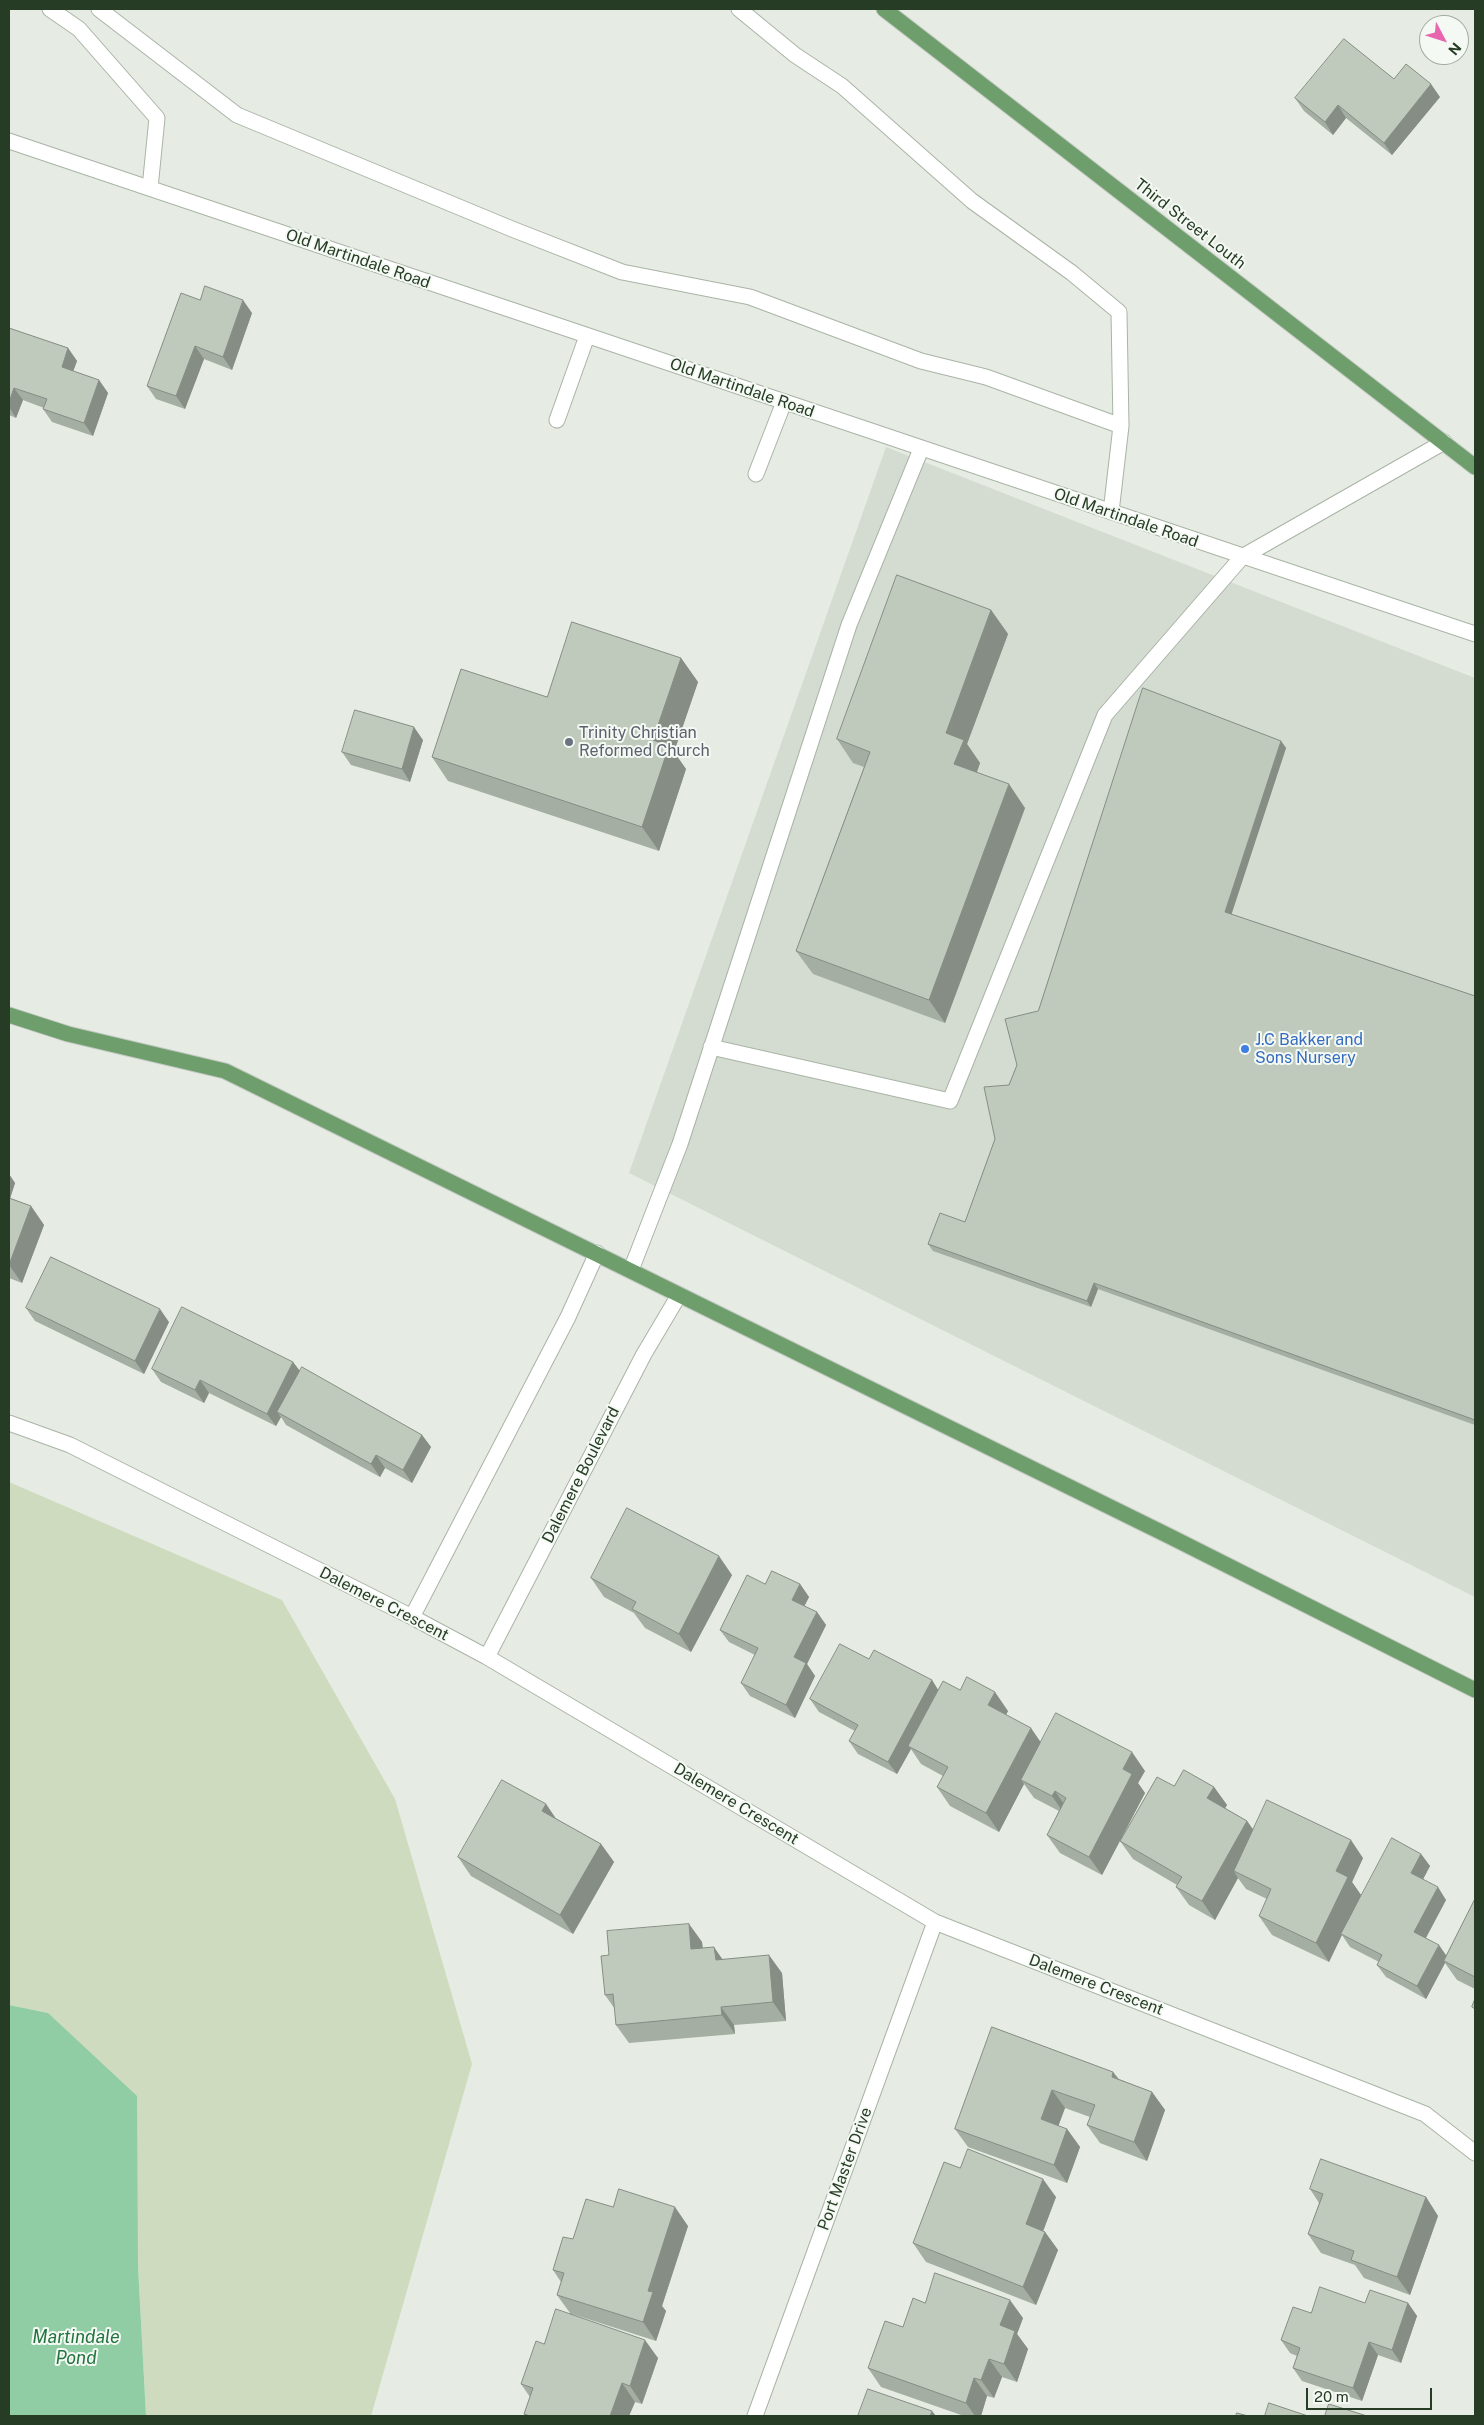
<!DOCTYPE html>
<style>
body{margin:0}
#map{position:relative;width:1484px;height:2425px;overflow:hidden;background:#e6ece3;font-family:"Public Sans",sans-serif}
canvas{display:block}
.frame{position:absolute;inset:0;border:10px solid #263c24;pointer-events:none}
.north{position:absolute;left:1419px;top:15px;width:50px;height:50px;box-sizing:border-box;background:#f5f9f4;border:1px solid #a2ada1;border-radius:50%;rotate:130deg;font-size:14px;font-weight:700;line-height:20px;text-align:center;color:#263c24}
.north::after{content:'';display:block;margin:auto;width:18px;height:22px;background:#e866ae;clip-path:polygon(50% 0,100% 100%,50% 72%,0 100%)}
.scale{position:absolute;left:1306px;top:2388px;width:126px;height:22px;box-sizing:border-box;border:2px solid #263c24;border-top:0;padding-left:6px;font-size:15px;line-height:18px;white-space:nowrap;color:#263c24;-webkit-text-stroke:4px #f5f9f4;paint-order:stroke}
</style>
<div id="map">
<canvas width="1484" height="2425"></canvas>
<div class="frame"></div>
<div class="north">N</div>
<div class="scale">20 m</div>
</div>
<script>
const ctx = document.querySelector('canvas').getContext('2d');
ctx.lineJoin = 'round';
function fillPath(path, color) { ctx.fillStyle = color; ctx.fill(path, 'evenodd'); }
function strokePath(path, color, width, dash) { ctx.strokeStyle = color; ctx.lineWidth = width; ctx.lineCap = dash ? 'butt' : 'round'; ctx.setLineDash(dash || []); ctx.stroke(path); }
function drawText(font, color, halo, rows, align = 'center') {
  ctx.font = font + ' "Public Sans",sans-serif'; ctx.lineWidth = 4; ctx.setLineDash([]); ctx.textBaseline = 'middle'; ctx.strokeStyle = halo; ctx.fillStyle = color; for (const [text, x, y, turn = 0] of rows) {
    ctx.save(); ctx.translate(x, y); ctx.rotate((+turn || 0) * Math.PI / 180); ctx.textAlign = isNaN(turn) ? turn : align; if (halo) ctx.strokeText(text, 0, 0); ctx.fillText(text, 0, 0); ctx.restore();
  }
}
fillPath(new Path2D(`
 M886,447L1475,678V1597L629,1173Z`), '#d4dcd2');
fillPath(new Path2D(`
 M9,1482L282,1600L395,1799L472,2064L371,2416H146L138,2266L48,2013L9,2005Z`), '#cedbbe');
fillPath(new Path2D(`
 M9,2005L48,2013L137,2096L138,2266L146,2416H9Z`), '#90cda5');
const minor = new Path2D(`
 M50,9L79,29L157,118L150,188
 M99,9L237,115L512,229L622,272L750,297L921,361L986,377L1121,426
 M739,9L795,55L842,86L972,201L1072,273L1119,312L1121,426L1111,512
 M9,141L1475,634
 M557,420L587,336
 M756,474L784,402
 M711,1047L950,1101L1105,715L1242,557L1444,442
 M631,1270L680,1144L849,625L921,449
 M9,1423L70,1445L412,1617L487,1657L935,1922L1425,2114L1475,2153
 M412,1617L568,1317L597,1253
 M487,1657L644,1354L679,1295
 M755,2416L935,1922`);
const major = new Path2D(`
 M884,9L1475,467
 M9,1015L68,1034L225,1071L1171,1537L1475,1690`);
strokePath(minor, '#a9b4a6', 17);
strokePath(major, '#c2c8c2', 17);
strokePath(minor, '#fff', 15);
strokePath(major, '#6e9e6b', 15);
fillPath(new Path2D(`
 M1440,97L1392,155L1346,118L1333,135L1304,111L1295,98Z
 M200,300L252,313L232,370L204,359L185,409L156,399L147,386Z
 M9,328L68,348L77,361L73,371L99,380L108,393L93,436L52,422L43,409L44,408L23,400L16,418L9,415Z
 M991,610L1008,634L967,744L980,763L977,772L1025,808L945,1023L813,974L796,951L864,767L853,763L837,739Z
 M681,658L698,682L674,752L686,769L659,851L448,781L432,757L547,697Z
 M423,740L410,782L351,765L342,752Z
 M1281,741L1286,748L1231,914L1475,996V1425L1098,1289L1091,1307L933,1251L928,1244L965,1222L995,1139L1009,1085L1038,1011Z
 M9,1174L15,1183L10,1198L31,1206L44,1225L22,1283L9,1278Z
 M26,1308L169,1322L144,1374L35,1321Z
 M293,1362L300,1371L422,1435L431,1447L412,1483L385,1468L380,1477L286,1425L281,1417L276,1426L209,1393L204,1403L161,1382L152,1369Z
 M732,1575L691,1652L645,1628L634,1613L604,1597L591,1578Z
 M765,1584H800L809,1597L804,1606L817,1612L826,1625L807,1664L815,1676L795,1718L750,1696L741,1683L755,1655L729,1642L720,1630Z
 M869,1659L932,1680L938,1690H960L1008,1711L1006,1715L1041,1743L1145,1771L1138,1783L1145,1793L1122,1837L1174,1786L1214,1787L1227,1805L1225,1808L1247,1821L1253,1829L1363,1858L1352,1882L1361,1895L1354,1910L1421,1854L1430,1866L1423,1879L1446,1900L1426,1938L1446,1956L1475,1899V1989L1457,1980L1445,1963L1426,1999L1386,1977L1377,1965L1379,1962L1350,1947L1342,1935L1329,1962L1272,1935L1259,1916L1267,1899L1246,1889L1238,1878L1215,1920L1189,1905L1176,1887L1177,1885L1133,1859L1120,1841L1102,1875L1060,1853L1047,1835L1059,1811L1034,1798L1024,1784L999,1832L950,1806L937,1787L943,1776L921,1764L911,1749L897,1774L858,1754L849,1741L855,1731L819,1712L810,1699Z
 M546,1804L555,1818L601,1844L614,1862L573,1934L471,1876L458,1857Z
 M689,1924L702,1942L703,1948L723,1959L782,1973L786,2021L734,2025L735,2034L629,2043L616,2025L615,2009L605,1995L609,1955Z
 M992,2027L1113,2072L1119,2079L1152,2092L1165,2110L1147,2161L1100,2143L1087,2125L1090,2117L1065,2108L1058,2126L1067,2129L1080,2147L1067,2183L968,2147L955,2129Z
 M960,2168L1056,2197L1043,2231L1045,2232L1058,2250L1036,2305L926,2262L913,2243Z
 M1310,2189L1426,2197L1438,2216L1410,2295L1364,2278L1355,2265L1321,2253L1308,2234L1319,2203Z
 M613,2207L688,2226L662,2306L666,2311L656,2341L572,2314L658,2358L642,2404L635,2402L629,2416H525L524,2414L530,2397L521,2384L544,2344L570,2313L557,2295L561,2282L553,2270L573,2239Z
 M925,2303L1023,2318L1017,2334L1028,2349L1017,2382L1002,2377L994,2398L987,2396L981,2416H964L881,2387L868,2368L903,2327Z
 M1365,2303H1408L1417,2316L1401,2363L1378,2355L1362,2401L1302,2381L1293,2368L1297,2356L1290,2353L1281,2340L1311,2313Z`), '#a4aea2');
fillPath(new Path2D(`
 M1431,84L1440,97L1392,155L1384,143Z
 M1338,105L1346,118L1333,135L1325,122Z
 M243,300L252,313L232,370L223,357Z
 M195,346L204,359L185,409L176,396Z
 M68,348L77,361L70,380L62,367Z
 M99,380L108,393L93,436L84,423Z
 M14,388L23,400L16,418L9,407V402Z
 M991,610L1008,634L967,744L980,763L971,788L954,764L946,733Z
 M681,658L698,682L674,752L686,769L659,851L642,827L653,740Z
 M414,727L423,740L410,782L402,769Z
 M1281,741L1286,748L1230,919L1225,912Z
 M1009,784L1025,808L945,1023L929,1000Z
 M9,1174L15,1183L9,1202Z
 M31,1206L44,1225L22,1283L9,1265Z
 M1094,1283L1098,1289L1091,1307L1087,1301Z
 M160,1309L169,1322L144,1374L135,1361Z
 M293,1362L302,1374L277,1412L281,1417L276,1426L267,1414Z
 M200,1380L209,1393L204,1403L195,1390Z
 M422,1435L431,1447L412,1483L403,1470Z
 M376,1455L385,1468L380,1477L371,1464Z
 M719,1556L732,1575L691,1652L679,1634Z
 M800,1584L809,1597L801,1613L792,1600Z
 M817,1612L826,1625L807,1664L815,1676L795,1718L786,1705L794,1657Z
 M932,1680L940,1693L908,1746L911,1749L897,1774L888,1762Z
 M995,1692L1008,1711L1001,1724L988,1705Z
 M1031,1728L1044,1747L1021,1780L1024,1784L999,1832L986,1813Z
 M1132,1752L1145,1771L1138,1783L1145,1793L1102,1875L1089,1857L1123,1769Z
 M1214,1787L1227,1805L1220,1817L1207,1798Z
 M1055,1791L1068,1810L1065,1815L1052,1796Z
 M546,1804L559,1823L542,1811Z
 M1247,1821L1260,1840L1234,1871L1238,1878L1215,1920L1202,1901Z
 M1351,1840L1363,1858L1352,1882L1361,1895L1329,1962L1316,1943L1336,1871Z
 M601,1844L614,1862L573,1934L560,1915Z
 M1421,1854L1430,1866L1420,1885L1411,1873Z
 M1438,1887L1446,1900L1422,1945L1414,1932Z
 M689,1924L702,1942L704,1968L691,1949Z
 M1439,1945L1448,1958L1444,1961L1445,1963L1426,1999L1417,1986Z
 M714,1947L727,1966L716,1960Z
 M769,1955L782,1973L786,2021L773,2002Z
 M721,2007L734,2025L735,2034L722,2015Z
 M1113,2072L1126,2090L1112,2077Z
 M1052,2090L1065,2108L1054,2138L1041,2119Z
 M1152,2092L1165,2110L1147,2161L1134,2142Z
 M1067,2129L1080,2147L1067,2183L1054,2165Z
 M1043,2179L1056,2197L1039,2242L1026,2224Z
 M1426,2197L1438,2216L1410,2295L1397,2277Z
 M675,2207L688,2226L662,2306L666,2311L656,2341L643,2322L648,2291Z
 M1045,2232L1058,2250L1036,2305L1023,2287Z
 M1010,2300L1023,2318L1017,2334L1028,2349L1017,2382L1004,2364L1000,2325Z
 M1408,2303L1417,2316L1401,2363L1392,2350Z
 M645,2340L658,2358L642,2404L630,2386Z
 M1369,2342L1378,2355L1362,2401L1353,2388Z
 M989,2359L1002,2377L994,2398L981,2380Z
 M974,2378L987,2396L981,2416H975L966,2403Z
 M622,2383L635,2402L629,2416H610Z
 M932,2411L936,2416H930Z`), '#868d84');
const building = new Path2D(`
 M1344,39L1394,79L1406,64L1431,84L1384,143L1338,105L1325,122L1295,98Z
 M205,286L243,300L223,357L195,346L176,396L147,386L181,293L200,300Z
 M9,328L68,348L62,367L99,380L84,423L43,409L47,399L14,388L9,402Z
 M897,575L991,610L946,733L964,740L954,764L1009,784L929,1000L796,951L870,752L837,739Z
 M572,622L681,658L653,740L669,746L642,827L432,757L461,669L547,697Z
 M1143,688L1281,741L1225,912L1475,996V1420L1094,1283L1087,1301L928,1244L940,1213L965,1222L995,1139L984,1087L1009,1085L1017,1065L1005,1019L1038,1011Z
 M355,710L414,727L402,769L342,752Z
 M9,1198L31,1206L9,1265Z
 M51,1257L160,1309L135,1361L26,1308Z
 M182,1307L293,1362L267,1414L200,1380L195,1390L152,1369Z
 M302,1367L422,1435L403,1470L376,1455L371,1464L277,1412Z
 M627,1508L719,1556L679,1634L632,1609L636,1602L591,1578Z
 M772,1571L800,1584L792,1600L817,1612L794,1657L806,1663L786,1705L741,1683L758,1648L720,1630L747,1575L765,1584Z
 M840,1644L869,1659L874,1650L932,1680L888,1762L849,1741L858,1725L810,1699Z
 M967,1677L995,1692L988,1705L1031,1728L986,1813L937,1787L948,1767L908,1746L943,1681L960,1690Z
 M1056,1713L1132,1752L1123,1769L1132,1774L1089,1857L1047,1835L1066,1798L1055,1791L1052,1796L1021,1780Z
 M1184,1770L1214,1787L1207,1798L1247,1821L1202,1901L1176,1887L1182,1877L1120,1841L1157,1777L1174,1786Z
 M502,1780L546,1804L542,1811L601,1844L560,1915L458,1857Z
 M1267,1800L1351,1840L1336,1871L1348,1877L1316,1943L1259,1916L1271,1889L1234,1871Z
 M1392,1838L1421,1854L1411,1873L1438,1887L1414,1932L1439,1945L1417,1986L1377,1965L1382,1955L1341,1934Z
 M1475,1899V1977L1444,1961Z
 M689,1924L691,1949L714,1947L716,1960L769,1955L773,2002L721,2007L722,2015L616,2025L613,1994L605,1995L601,1956L609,1955L607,1931Z
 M1475,1999V2009L1472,2007Z
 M992,2027L1113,2072L1112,2077L1152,2092L1134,2142L1087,2125L1095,2105L1052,2090L1041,2119L1067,2129L1054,2165L955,2129Z
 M968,2149L1043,2179L1026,2224L1045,2232L1023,2287L913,2243L944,2162L960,2168Z
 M1321,2159L1426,2197L1397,2277L1351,2260L1354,2251L1308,2234L1323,2194L1310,2189Z
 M619,2189L675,2207L648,2291L653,2292L643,2322L557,2295L564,2273L553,2270L563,2237L573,2239L586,2199L613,2207Z
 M935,2273L1010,2300L1000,2325L1015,2331L1004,2364L989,2359L981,2380L974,2378L966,2403L868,2368L885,2321L903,2327L913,2298L925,2303Z
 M1320,2287L1365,2303L1370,2290L1408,2303L1392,2350L1369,2342L1353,2388L1293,2368L1300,2348L1281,2340L1293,2307L1311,2313Z
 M556,2309L645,2340L630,2386L622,2383L610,2416H530L524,2414L533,2388L521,2384L536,2341L544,2344Z
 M868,2389L932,2411L930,2416H858Z
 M1269,2403L1308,2416H1265Z
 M1329,2404L1367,2416H1325Z
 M1237,2413L1248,2416H1236Z`);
fillPath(building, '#bfcabc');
strokePath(building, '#868d84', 1);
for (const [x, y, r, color] of [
 [569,742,5,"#6b7280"],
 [1245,1049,5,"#3f7fe0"]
]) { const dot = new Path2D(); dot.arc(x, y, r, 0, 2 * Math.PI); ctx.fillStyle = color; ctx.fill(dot); strokePath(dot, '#f5f9f4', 2); }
drawText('16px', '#263c24', '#f5f9f4', [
 ["Third Street Louth",1190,224,38],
 ["Old Martindale Road",358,259,19],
 ["Old Martindale Road",742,388,19],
 ["Old Martindale Road",1126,518,19],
 ["Dalemere Boulevard",581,1475,-63],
 ["Dalemere Crescent",384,1604,27],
 ["Dalemere Crescent",736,1804,31],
 ["Dalemere Crescent",1096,1985,21],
 ["Port Master Drive",845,2169,-70]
]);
drawText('16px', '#5b616d', '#f5f9f4', [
 ["Trinity Christian",579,733],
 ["Reformed Church",579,751]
], 'left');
drawText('16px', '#366cbe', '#f5f9f4', [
 ["J.C Bakker and",1255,1040],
 ["Sons Nursery",1255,1058]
], 'left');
drawText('italic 18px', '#237440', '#f5f9f4', [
 ["Martindale",76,2337],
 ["Pond",76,2358]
]);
</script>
